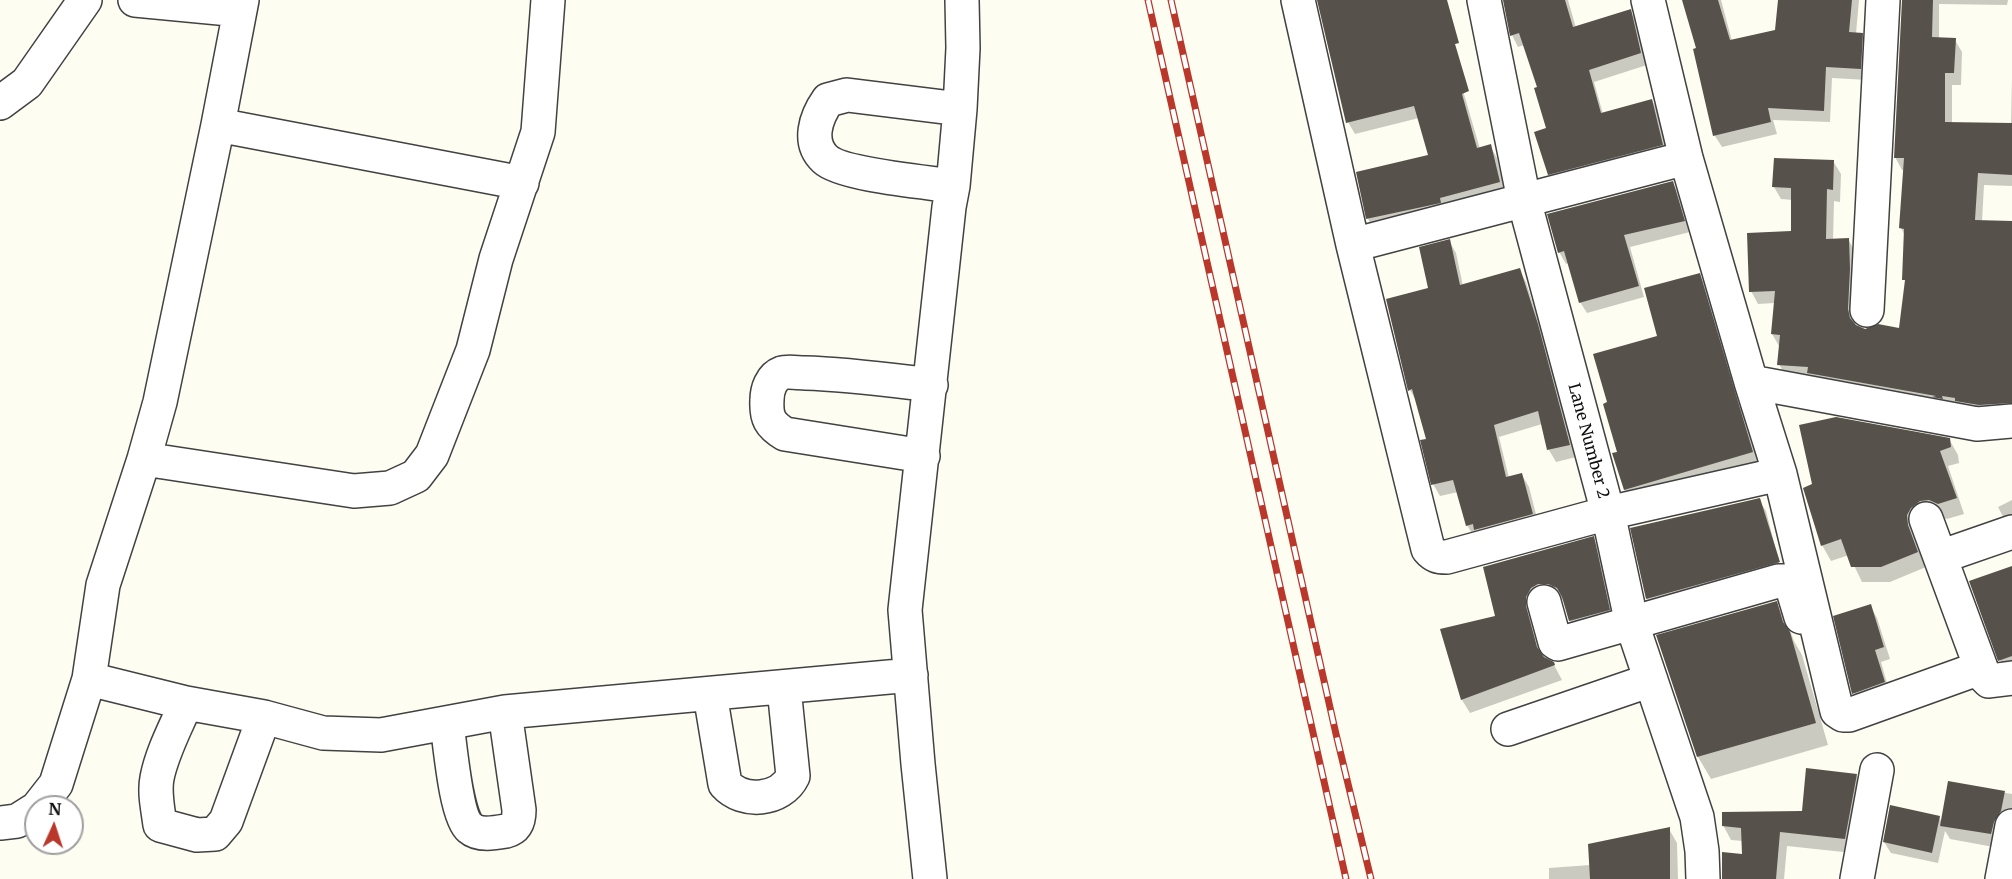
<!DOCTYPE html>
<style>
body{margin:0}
#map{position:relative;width:2012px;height:879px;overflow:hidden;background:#fefdf1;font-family:Merriweather,serif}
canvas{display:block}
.north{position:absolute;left:24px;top:795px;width:60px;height:60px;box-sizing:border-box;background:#fff;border:2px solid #9f9f9f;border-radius:50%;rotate:3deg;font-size:16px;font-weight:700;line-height:24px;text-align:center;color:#0f0f0f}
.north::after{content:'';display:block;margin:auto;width:21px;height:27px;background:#ba372c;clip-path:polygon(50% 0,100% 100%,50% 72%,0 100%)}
</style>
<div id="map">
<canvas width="2012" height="879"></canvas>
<div class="north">N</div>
</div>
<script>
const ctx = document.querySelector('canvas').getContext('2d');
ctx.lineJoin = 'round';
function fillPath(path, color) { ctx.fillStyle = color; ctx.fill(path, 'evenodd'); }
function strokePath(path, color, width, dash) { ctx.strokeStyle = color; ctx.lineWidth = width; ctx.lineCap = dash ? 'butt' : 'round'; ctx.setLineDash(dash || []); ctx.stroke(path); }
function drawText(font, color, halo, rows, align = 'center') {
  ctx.font = font + ' Merriweather,serif'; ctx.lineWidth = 6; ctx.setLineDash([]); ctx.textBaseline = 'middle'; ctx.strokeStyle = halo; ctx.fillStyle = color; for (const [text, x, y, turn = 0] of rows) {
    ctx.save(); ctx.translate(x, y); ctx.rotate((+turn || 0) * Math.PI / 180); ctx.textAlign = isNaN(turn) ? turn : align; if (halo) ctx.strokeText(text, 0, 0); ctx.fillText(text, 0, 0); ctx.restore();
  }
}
fillPath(new Path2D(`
 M1318,0H1443L1457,82L1464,94L1480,149L1490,146L1497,158L1506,194L1375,231L1368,219L1429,156L1419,118L1355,134L1348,122Z
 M1505,0H1568L1576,28L1630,11L1637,22L1647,65L1594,82L1603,114L1652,100L1658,112L1669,156L1556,186L1549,174L1548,129L1539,88L1524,45L1518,47L1512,35Z
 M1684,0H1721L1732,41L1777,31L1780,0H1859L1856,34L1862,35L1868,46L1867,80L1832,78L1830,122L1773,120L1777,134L1722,147L1715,136L1694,50H1698Z
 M1903,0H2008L2007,5L1939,4V39L1955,40L1962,52L1961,85H1952V124H2011L2012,78V186L1984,185L1982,222L2012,223V415L1786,377L1779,364V346L1772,334L1775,303L1758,304L1751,291L1792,233L1793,200L1781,199L1774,187L1833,161L1841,174L1840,202L1834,201L1833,240L1848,239L1855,252V327L1865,330H1900L1906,282L1904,279L1905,236L1901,228L1904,170H1902L1895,157Z
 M1672,182L1679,194L1690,232L1630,247L1644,297L1587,313L1580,302L1569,263L1566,264L1559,252Z
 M1449,241L1456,253L1463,286L1519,270L1526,282L1544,338L1576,457L1556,462L1549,450L1542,424L1499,437L1509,478L1522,475L1529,487L1539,526L1474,537L1467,525L1458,492L1440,496L1433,484L1428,440L1417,402L1410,390L1430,290Z
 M1699,274L1706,286L1758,463L1631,501L1625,490L1608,403L1659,337Z
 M1949,439L1958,455L1959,463L1948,466L1964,514L1947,519L1938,516L1915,531L1916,542L1926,567L1890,582H1862L1849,555L1831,561L1822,545Z
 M1759,500L1766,511L1781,570L1784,569L1776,542L1786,574L1654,610L1647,599L1632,529Z
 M2012,500V527L2009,528L1998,507Z
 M1593,538L1601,552L1617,624L1578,635L1570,621L1565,601L1557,597L1533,622L1543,658L1553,663L1562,680L1470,713L1462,700L1497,617L1485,568Z
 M2012,568V671L2007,673L2000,660Z
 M1776,603L1788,625L1794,641L1802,655L1828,745L1711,779L1698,757L1658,636Z
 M1870,606L1877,618L1890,659L1881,662L1890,694L1860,705L1854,693Z
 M1856,775L1865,789L1853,853L1787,846L1784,879H1723L1744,856L1743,841L1731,840L1723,825L1803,812Z
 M1949,783L2012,794V823L1999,848L1950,839L1945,831L1938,863L1891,853L1884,842L1939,817L1942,823Z
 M1669,829L1677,843L1678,879H1549V868L1590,865Z`), '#0003');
fillPath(new Path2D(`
 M1317,0H1447L1459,43L1455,44L1469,91L1462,94L1477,148L1491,144L1500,182L1440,198L1441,203L1366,219L1356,172L1428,155L1414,106L1346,123Z
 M1503,0H1565L1573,27L1631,9L1641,53L1589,70L1601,113L1652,99L1663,145L1548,175L1534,132L1546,128L1534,88L1537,87L1519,33L1510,36Z
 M1682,0H1718L1730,40L1775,30L1778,0H1852L1849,32L1863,33L1861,69L1826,67L1824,111L1768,108L1771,122L1713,136L1693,49L1696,48Z
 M1902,0H1933L1932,37L1956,38L1954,73H1945V122L2012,123V175L1978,173L1975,220L2012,221V403L1979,405L1955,401V398L1942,396L1943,399L1932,397L1936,396L1807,373L1808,367L1777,365L1780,335L1771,334L1775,291L1749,292L1747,233L1791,231V188L1772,187L1774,158L1834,160L1833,190L1827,189L1826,239L1849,238L1850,269L1848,309L1850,318L1856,325L1865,329L1878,324L1899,328L1905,280H1902L1904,229L1899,228L1904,158H1894Z
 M1673,181L1685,221L1624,235L1639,286L1579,303L1564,251L1558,253L1547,214Z
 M1450,239L1460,285L1520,268L1538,324L1570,445L1547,450L1538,411L1494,425L1506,477L1522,473L1533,514L1474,530L1473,524L1466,526L1453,480L1431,485L1420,440L1426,439L1412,389L1408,391L1386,299L1428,288L1419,247Z
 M1700,273L1753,452L1624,490L1612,453L1617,452L1603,404L1607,402L1593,354L1657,336L1644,288Z
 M1836,417L1950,438L1951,447L1940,451L1957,498L1938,504L1929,500L1920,501L1911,508L1907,515L1908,525L1918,552L1881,567H1851L1841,539L1821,546L1803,488L1812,484L1799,425Z
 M1760,498L1780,562L1646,599L1630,528Z
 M1594,536L1610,610L1569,621L1562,597L1557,588L1548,584H1538L1531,588L1526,597V606L1537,647L1544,657L1554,662L1555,665L1461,700L1440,629L1495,616L1483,567Z
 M2012,566V656L1998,661L1969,581Z
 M1777,601L1783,622L1790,632L1816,723L1697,757L1656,635Z
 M1871,604L1884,647L1875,650L1885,682L1852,694L1833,616Z
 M1806,768L1857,774L1845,839L1780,832L1776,879H1722V852L1742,854L1741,828L1722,826V812L1802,811Z
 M1948,781L2005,791L2001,811L1994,822L1991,834L1940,826Z
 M1890,805L1940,816L1932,853L1883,842Z
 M1670,827V879H1590L1588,844Z`), '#57514b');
const minor = new Path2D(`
 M135,0L240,10
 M1298,0L1353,245L1428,549C1434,556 1438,557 1447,557L1608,513L1780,474
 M1484,0L1524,200L1608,513L1632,624L1697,817L1702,851L1703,879
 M1648,0L1686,158L1751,382L1780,474L1837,711L1843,715H1849L1980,668
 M0,103L27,83L85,0
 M218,125L522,183
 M953,186C927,182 842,175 825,159C807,142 816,117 828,100L847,95L960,109
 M1353,245L1686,158
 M1867,310L1883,0
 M1751,382L1977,424L2012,421
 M923,456L785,434C770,425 766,418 767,400C767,390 771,377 782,373C788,371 798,373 805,373C847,374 889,380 931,385
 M144,459L354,491L390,488L416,476L432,455L473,350L496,259L538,132L548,0
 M1926,519L1984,676L1989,681L2012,678
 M1940,557L2012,532
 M1544,602L1555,642L1558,644L1778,581H1786L1791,584L1801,617
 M89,679L186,703L264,717L323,733L381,735L505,712L911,675
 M710,694L725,784C743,804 781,801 793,776L784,688
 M186,703C176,727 162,752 157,778C154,793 158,809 160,825L197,835L215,834L226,821L264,717
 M447,724C450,744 456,817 470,828C479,836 495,833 506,831C517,828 519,820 519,810L505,712
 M1508,729L1651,680
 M38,807L56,784L89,679L103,585L144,459L160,402L218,125L242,0
 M0,823L17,821L36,809
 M930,879L918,764L905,610L949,207L953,186L960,109L963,48L962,0
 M1857,879L1877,770
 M2002,879L2012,826`);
strokePath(minor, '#424242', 36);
strokePath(minor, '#fff', 33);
const rail = new Path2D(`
 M1148,0L1346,879
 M1171,0L1336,734L1371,879`);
strokePath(rail, '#ba372c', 7);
strokePath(rail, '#fff', 4.5, [14]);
drawText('16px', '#0f0f0f', '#fff', [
 ["Lane Number 2",1588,441,75]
]);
</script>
